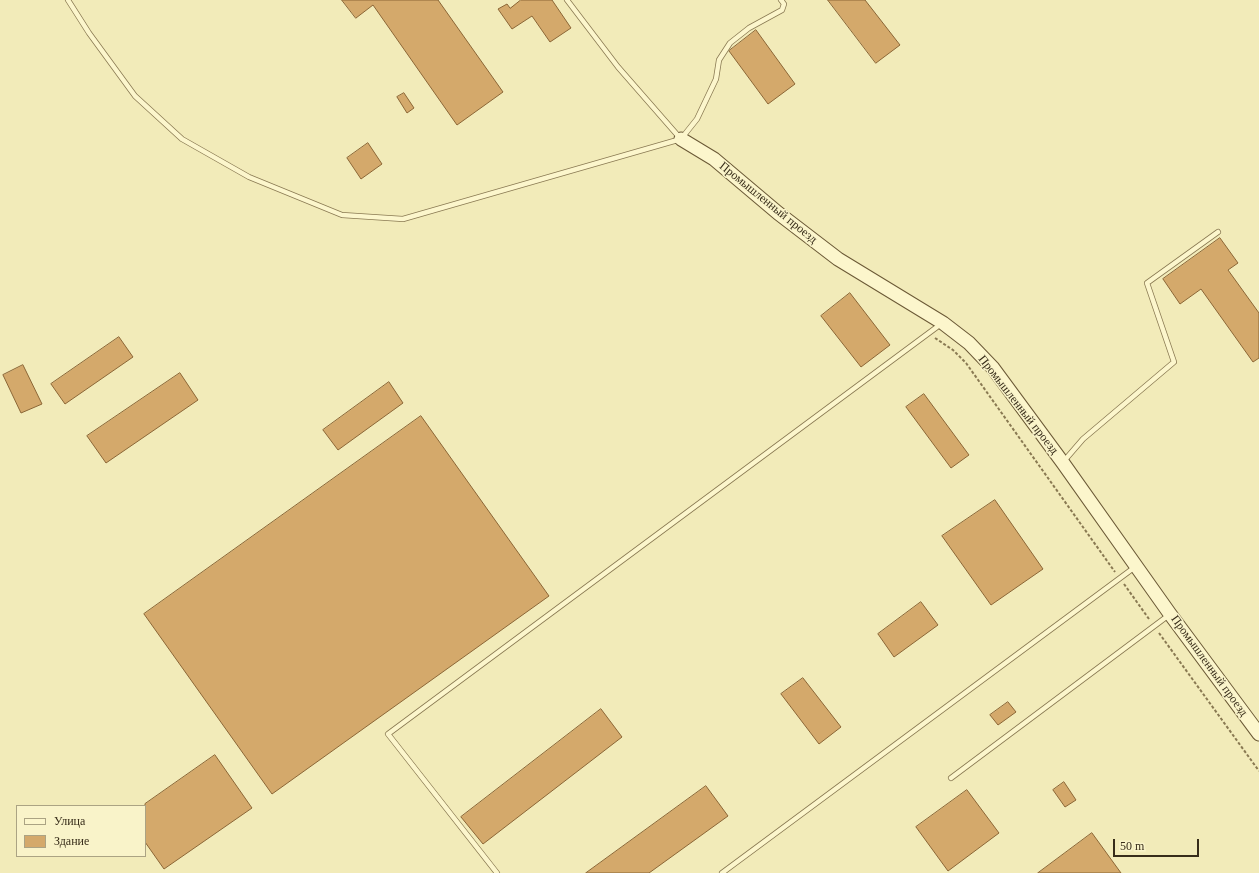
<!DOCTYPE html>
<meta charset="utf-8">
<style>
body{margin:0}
#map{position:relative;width:1259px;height:873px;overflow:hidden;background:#f2ebb9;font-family:"Times New Roman",serif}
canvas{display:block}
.legend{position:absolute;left:16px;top:805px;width:130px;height:52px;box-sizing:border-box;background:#f9f3c9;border:1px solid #aba383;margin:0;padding:5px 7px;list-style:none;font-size:12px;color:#372c19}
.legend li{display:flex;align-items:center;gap:8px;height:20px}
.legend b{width:20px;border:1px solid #aba383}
.scale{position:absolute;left:1113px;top:839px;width:86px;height:18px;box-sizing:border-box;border:2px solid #372c19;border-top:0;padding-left:5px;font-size:12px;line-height:14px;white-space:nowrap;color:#372c19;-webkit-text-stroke:3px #f9f3c9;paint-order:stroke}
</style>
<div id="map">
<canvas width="1259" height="873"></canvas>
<ul class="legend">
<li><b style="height:5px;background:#fcf6cc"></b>Улица</li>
<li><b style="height:11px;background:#d4a96b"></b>Здание</li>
</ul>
<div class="scale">50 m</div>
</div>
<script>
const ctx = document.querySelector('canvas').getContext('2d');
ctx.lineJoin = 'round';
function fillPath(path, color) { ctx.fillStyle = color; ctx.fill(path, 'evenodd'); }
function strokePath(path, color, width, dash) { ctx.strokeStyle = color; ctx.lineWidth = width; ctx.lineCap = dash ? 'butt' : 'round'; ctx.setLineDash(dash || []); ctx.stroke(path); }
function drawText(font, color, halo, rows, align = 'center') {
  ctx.font = font + ' "Times New Roman",serif'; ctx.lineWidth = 3; ctx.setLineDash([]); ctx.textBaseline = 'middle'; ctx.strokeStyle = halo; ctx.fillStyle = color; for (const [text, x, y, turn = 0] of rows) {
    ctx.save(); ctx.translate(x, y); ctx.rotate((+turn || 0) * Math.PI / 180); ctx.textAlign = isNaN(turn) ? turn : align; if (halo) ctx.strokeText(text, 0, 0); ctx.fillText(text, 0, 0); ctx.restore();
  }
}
const building = new Path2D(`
 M342,0H438L503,92L457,125L373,5L356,18Z
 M521,0H552L571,28L550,42L532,16L512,29L498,9L507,4L510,8Z
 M828,0H865L900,45L876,63Z
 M756,30L795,84L768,104L729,51Z
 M404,93L414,108L407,113L397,97Z
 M368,143L382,164L361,179L347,158Z
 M1220,238L1238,263L1228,270L1259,313V358L1253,362L1201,289L1180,304L1163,279Z
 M850,293L890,345L861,367L821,316Z
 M119,337L133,357L65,404L51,384Z
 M23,365L42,404L21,413L3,375Z
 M180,373L198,400L106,463L87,436Z
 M389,382L403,403L338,450L323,430Z
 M924,394L969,455L951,468L906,407Z
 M421,416L549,596L272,794L144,614Z
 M995,500L1043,569L991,605L942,536Z
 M921,602L938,625L894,657L878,634Z
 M803,678L841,727L819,744L781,694Z
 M1008,702L1016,712L998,725L990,715Z
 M601,709L622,737L483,844L461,817Z
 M215,755L252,808L164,869L145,842V804Z
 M1064,782L1076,800L1065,807L1053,790Z
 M706,786L728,816L649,873H586Z
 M967,790L999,833L948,871L916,827Z
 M1092,833L1121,873H1038Z`);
fillPath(building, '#d4a96b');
strokePath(building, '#8b6636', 1);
const lane = new Path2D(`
 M68,0L89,33L135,96L182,139L249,177L342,215L403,219L681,139L697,119L716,79L719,60L730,43L749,28L782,10L784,4L781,0
 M567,0L618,67L680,138
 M1064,461L1083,439L1174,362L1147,283L1218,232
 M951,778L1169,615
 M497,873L388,734L941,324
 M722,873L1135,567`);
const secondary = new Path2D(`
 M681,139L714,159L778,213L838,259L943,323L969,343L993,368L1063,463L1170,614L1259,734`);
strokePath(lane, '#897952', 6);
strokePath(secondary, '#6b5936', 15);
strokePath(new Path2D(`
 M935,338L953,350L966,363L1115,572
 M1124,584L1149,619
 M1159,633L1259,771`), '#897952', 2, [3, 2]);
strokePath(lane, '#fcf6cc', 4.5);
strokePath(secondary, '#fcf6cc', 13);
drawText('12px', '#372c19', '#f9f3c9', [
 ["Промышленный проезд",768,203,39],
 ["Промышленный проезд",1018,405,52],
 ["Промышленный проезд",1209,666,54]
]);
</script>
